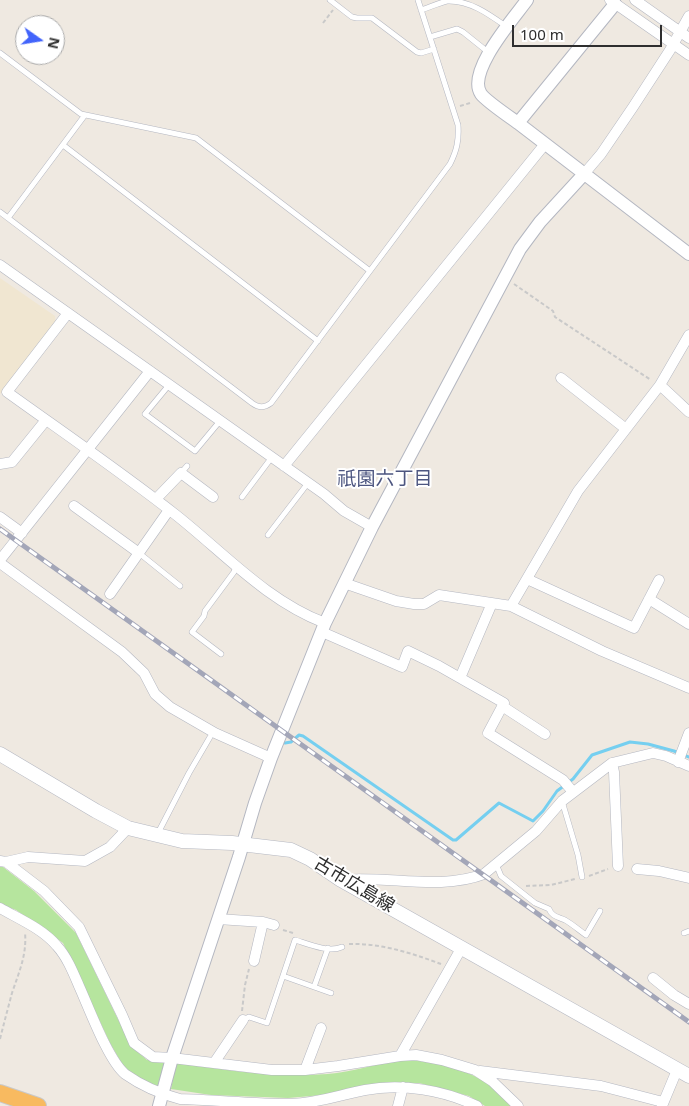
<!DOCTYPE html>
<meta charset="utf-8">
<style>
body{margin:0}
#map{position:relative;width:689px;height:1106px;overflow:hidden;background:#efe9e1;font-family:"Noto Sans",sans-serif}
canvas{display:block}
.north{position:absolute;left:15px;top:15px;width:50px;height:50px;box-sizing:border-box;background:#fff;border:1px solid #ababab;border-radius:50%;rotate:103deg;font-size:14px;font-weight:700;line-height:20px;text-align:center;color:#2e2e2e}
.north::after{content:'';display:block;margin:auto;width:18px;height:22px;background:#4264fb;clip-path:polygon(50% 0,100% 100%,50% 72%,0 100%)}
.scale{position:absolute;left:512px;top:25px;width:150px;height:22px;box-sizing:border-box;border:2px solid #2e2e2e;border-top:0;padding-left:6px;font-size:15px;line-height:18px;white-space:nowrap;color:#2e2e2e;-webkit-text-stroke:4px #fff;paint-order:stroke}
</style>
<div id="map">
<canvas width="689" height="1106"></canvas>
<div class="north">N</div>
<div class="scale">100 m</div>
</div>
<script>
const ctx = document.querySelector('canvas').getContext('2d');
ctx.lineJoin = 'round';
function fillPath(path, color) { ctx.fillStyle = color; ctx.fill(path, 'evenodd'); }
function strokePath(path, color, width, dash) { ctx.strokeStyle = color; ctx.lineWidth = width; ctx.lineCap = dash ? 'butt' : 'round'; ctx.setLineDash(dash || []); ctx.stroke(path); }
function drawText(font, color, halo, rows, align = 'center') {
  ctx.font = font + ' "Noto Sans","Noto Sans JP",sans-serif'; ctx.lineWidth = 4; ctx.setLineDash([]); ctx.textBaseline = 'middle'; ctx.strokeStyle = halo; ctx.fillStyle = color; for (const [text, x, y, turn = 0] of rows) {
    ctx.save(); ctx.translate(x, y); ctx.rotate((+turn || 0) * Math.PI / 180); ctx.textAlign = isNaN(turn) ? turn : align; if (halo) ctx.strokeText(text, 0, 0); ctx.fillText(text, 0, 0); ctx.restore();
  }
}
fillPath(new Path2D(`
 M0,278L55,316L56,324L0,394Z`), '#f0e6d1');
fillPath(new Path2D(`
 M0,867H3L34,891L76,933L131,1046L147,1060L165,1062L157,1088L125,1069L110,1043L63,943L16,910L0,904Z
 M400,1059C440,1062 486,1071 511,1106H485L469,1096L419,1083L379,1084L334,1094L288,1098L211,1095L171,1089L176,1063C226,1070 277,1078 328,1074C352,1072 376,1064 400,1059Z`), '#b6e59e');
strokePath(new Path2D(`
 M285,743L291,742L299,735L303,736L453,840H456L499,803L533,821L543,811L557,791L573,779L592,755L630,742L648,744L674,751L689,757`), '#75cff0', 3);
const service = new Path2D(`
 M330,0L352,17L357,18H372L417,52L421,53L434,49
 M421,10C430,7 439,3 447,1C470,0 490,15 507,27
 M430,37L457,29L463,32L488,52
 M0,53L81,114L196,138L370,271
 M63,145L318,341
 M0,212L252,403C259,408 264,408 271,403L450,164C457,150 459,140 458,125L418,0
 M8,218L85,115
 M169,385L145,414L195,451L220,421
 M181,473L187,466
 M242,497L272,457
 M268,535L308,483
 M139,553L180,586
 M221,654L192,632L204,616L205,611L234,572L236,566
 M562,801L578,855L582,877
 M157,835L189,773L210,737
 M496,864L501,876L535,903L549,909C552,917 559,917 565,920C572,924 579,930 586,935L600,911
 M684,933L689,931
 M283,976L331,993
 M314,987L328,948
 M243,1020L249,1017L267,1023L295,940C308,944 329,953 342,947`);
const minor = new Path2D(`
 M610,0L689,55
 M635,0L689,38
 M584,174L601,154L633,107L670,50L689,16
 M0,265L324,494L344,511L372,527
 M68,313L7,392C64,433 121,472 176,515C224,553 267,601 325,623
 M561,378L626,429
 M660,385L689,412
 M0,464L12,462L46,420
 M284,466L545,144
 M156,499L181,473L213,497
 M74,506L139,553
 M0,517L22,533
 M0,560L150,371
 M0,563L122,652L144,673L155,694L170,707L215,733L271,758
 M527,579L634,628L659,580
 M344,583L396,601L414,604H424L439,595L511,606L602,651L689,688
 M110,594L169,510
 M649,599L689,624
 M511,606L578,491L660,385L689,335
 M322,632L402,667L408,651L439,666L504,703L488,733L563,780L573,792
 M460,678L492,603
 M502,706L545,734
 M678,762L689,733
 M612,763L614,772L618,866
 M0,861L6,862L44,891L79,927L122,1015L134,1043L153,1057L172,1058L272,1070H305L338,1066L400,1056L416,1055L442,1060L475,1070L492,1081L518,1106
 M6,862L28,857L85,861L110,847L128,828
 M637,869L659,871L689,878
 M341,880C388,875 439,891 484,874L536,831L562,801L612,763L653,753L666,756L689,766
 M0,908C19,919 43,929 57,946C67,957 73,972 79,986C89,1008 108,1060 125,1074C142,1086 161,1094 180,1099C217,1100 254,1104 291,1104C319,1103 339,1095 365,1090C402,1083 443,1090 477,1106
 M218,919L263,922L274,925
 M254,961L263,922
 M653,978L674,995L689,1004
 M400,1056L462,947
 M214,1063L243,1020
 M305,1070L321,1028
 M480,1071L601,1086L663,1102
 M398,1106L403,1087
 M662,1106L677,1070`);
const tertiary = new Path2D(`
 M615,4L518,123L689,254
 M518,123C511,118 486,101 481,94C466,72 514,18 527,0
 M159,1106L172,1058L239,857L255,803L271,758L325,623L372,527L520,249L540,222L584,174`);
const secondary = new Path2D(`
 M0,754L96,811L128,828L182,841L232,843L291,850L310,859L341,880L689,1076`);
const trunk = new Path2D(`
 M0,1093L38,1106`);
strokePath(service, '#b4b7c1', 6);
strokePath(minor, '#b4b7c1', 11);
strokePath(tertiary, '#b4b7c1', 14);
strokePath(secondary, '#b4b7c1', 15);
strokePath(trunk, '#c9c9c9', 18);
strokePath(new Path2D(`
 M323,23L333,10
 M460,106L470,103
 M514,284L553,311L555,317L651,380
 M589,876L608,869
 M526,886L551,885L575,879
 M283,930L293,933
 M349,944C381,943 411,953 441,964
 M242,1011L245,985L249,969
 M0,1039C4,1023 8,1008 12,993C19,972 27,955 25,932`), '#c9c9c9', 2, [4, 2.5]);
strokePath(service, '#fff', 5);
strokePath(minor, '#fff', 10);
strokePath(tertiary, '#fff', 12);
strokePath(secondary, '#fff', 14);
strokePath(trunk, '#f8ba60', 16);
const rail = new Path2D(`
 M0,529L689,1022`);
strokePath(rail, '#a3a6b8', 5);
strokePath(rail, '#fff', 3, [9]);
drawText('18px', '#2e2e2e', '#fff', [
 ["古市広島線",354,885,31]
]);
drawText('19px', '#4d5680', '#fff', [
 ["祇園六丁目",385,480]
]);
</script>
